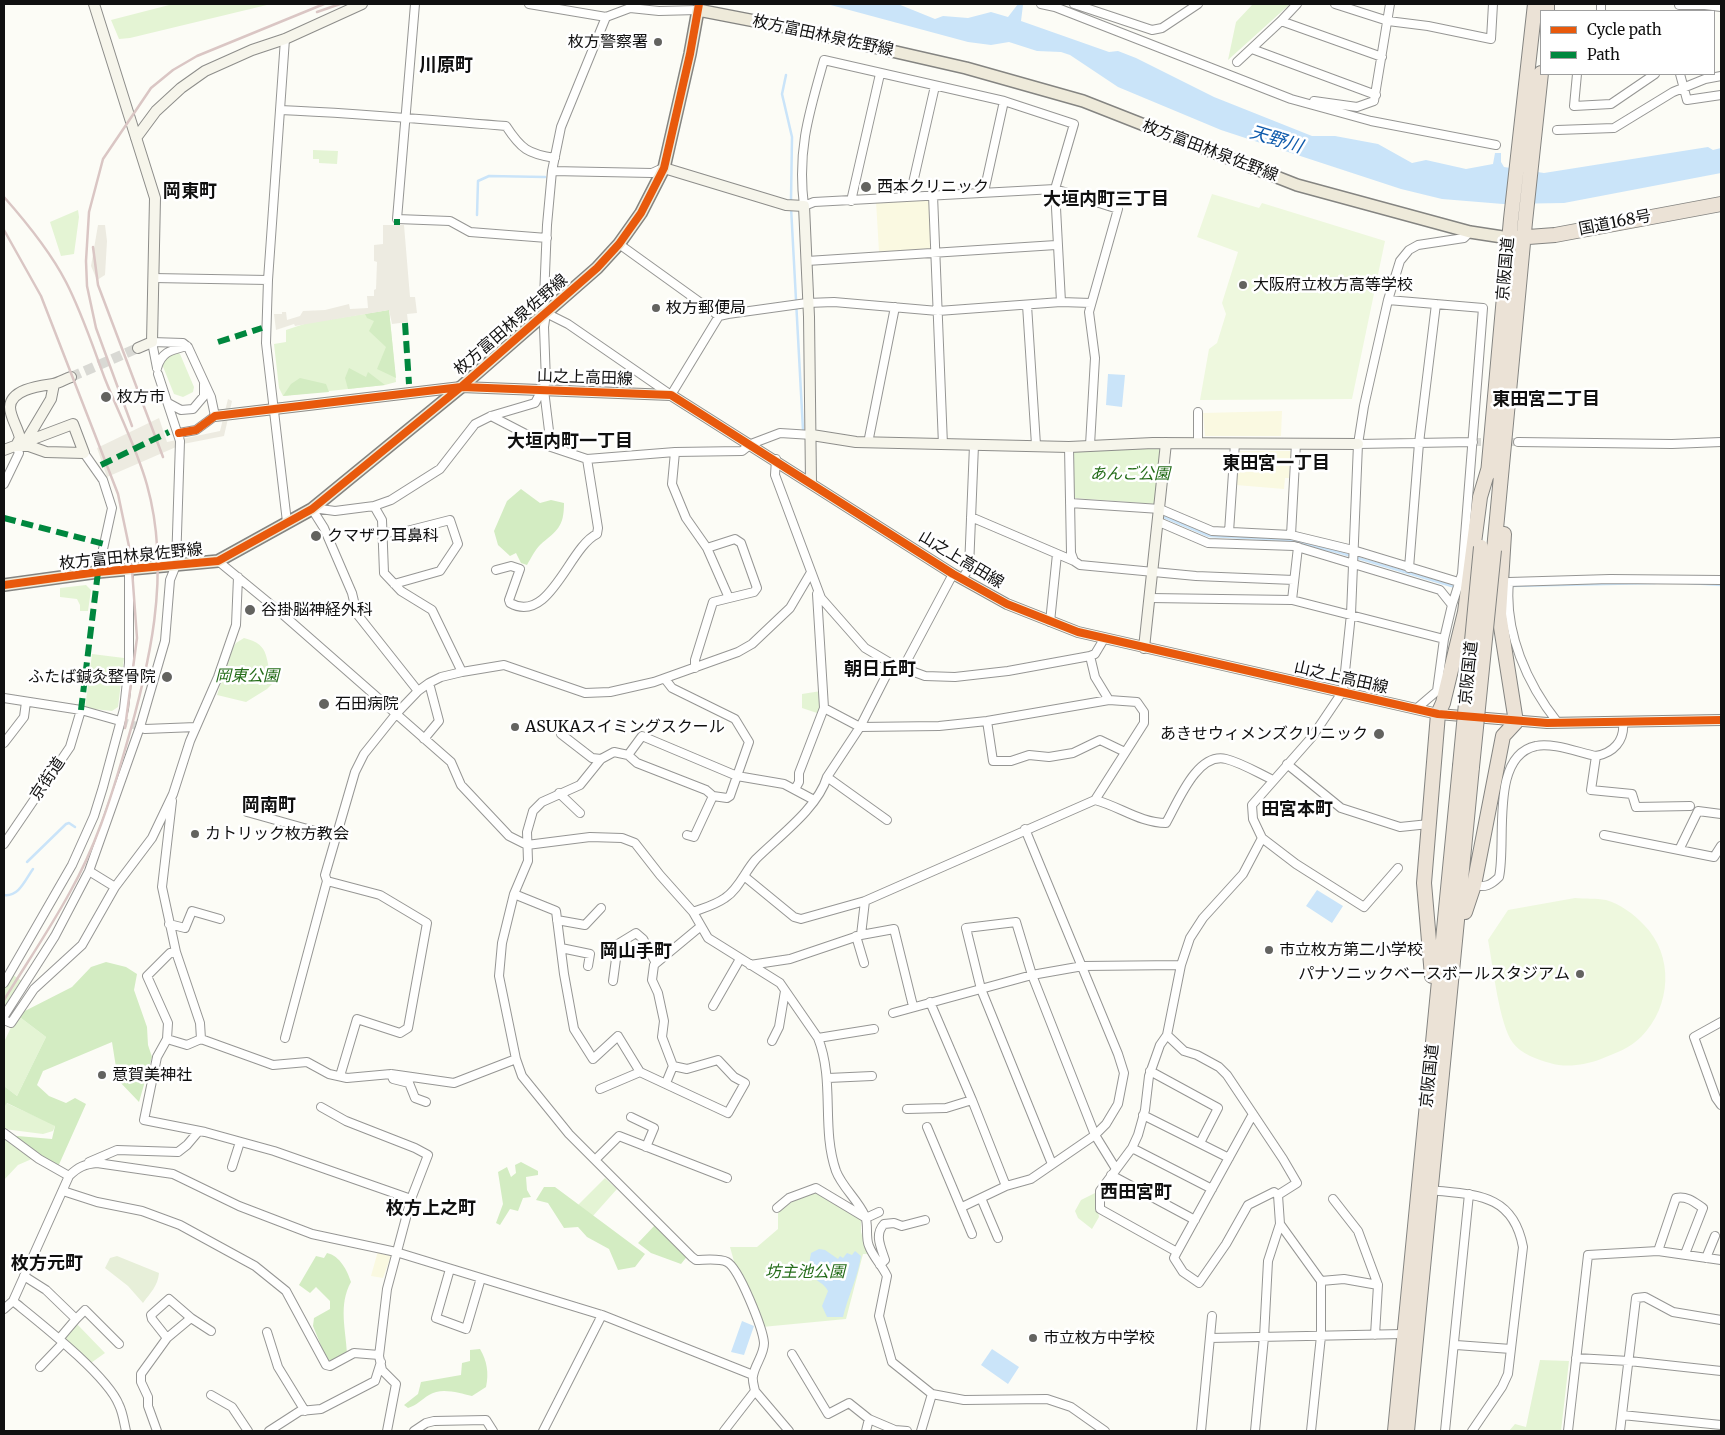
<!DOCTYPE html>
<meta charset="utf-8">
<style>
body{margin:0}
#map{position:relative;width:1725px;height:1435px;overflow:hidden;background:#fcfcf6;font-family:Merriweather,serif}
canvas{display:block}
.frame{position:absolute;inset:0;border:5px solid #101010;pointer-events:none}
.legend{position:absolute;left:1540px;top:10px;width:175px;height:65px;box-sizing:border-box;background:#fff;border:1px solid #9f9f9f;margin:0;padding:6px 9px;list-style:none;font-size:15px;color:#101010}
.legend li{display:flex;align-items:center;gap:10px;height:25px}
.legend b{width:25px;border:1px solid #9f9f9f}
</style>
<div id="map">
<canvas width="1725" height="1435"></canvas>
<div class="frame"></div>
<ul class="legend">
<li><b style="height:6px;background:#e8590c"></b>Cycle path</li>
<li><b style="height:6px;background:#00873e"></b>Path</li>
</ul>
</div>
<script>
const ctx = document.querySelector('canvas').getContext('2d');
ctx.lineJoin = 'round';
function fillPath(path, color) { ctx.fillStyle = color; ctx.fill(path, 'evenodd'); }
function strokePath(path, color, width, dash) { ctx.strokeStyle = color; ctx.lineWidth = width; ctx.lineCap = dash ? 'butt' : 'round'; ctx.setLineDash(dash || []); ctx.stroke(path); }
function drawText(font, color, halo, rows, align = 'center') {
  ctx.font = font + ' Merriweather,"Noto Sans JP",serif'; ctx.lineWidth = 5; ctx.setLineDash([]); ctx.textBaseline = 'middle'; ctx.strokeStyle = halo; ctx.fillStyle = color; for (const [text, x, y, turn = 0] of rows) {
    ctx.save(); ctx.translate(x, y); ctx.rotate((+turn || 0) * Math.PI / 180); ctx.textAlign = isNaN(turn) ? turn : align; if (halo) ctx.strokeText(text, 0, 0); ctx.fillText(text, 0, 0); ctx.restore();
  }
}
fillPath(new Path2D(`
 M931,199L932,249L879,252L876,201Z
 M1282,411L1281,436H1205L1203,413Z
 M1239,451H1291L1289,478H1285L1284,489L1236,485Z
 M378,1251L391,1256L383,1278L371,1276Z`), '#faf9e1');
fillPath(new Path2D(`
 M173,4H271L130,38L119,39L111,20Z
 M1290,4L1228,60L1236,22L1252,5Z
 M313,150L338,151L337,164L319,163V159H313Z
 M78,210L79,217L74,254L61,256L50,222Z
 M389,310L396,382L385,385L283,396L279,388L274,344L286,342V330L307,323Z
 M176,351L180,354L194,387L193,392L183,397L174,394L162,364L163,359Z
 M1162,446L1155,504L1074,498L1072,450Z
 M86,585L91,590L88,611H80V605L77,599L60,597V588Z
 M244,638C273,645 263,660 274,682L267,689L246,702L217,695L232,649L236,643Z
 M92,654L124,658L118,707L112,711L85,708Z
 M821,691L820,714L802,708V694Z
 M13,975L22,981L4,1008V989Z
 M17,1015L46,1037L17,1096L4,1086V1042Z
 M6,1103L53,1124L55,1126L53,1131L43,1134L4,1129V1107Z
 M4,1135L34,1158L18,1165L4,1180Z
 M605,1178L617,1189L592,1217L578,1205Z
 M817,1192L861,1220V1232L868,1254H863L846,1319L762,1327L735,1265L730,1247H757L778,1229V1213L794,1200Z
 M1095,1193L1099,1217L1092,1229L1078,1218L1075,1211L1081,1200Z
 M76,1323L105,1353L88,1365L61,1339Z
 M1540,1360L1569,1361L1561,1431H1509L1515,1424L1526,1427Z`), '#e4f4d4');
fillPath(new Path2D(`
 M389,310L396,378L377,369L386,347L369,331L374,321L367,318L365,314Z
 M349,368L366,377L368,372L385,385L348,389L345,378Z
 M300,378L326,384L329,392L283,396L291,384Z
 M521,489L540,503L551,500L564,503C564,528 557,530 540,545C535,550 531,558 527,565L521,563L516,553L510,556L498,545L494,531L507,501Z
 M106,962L126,967L137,974L134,990L147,1027L148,1045L152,1057L139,1102L118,1080L112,1042L43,1071L37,1085L49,1096L66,1103L75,1098L86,1104L57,1169L6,1135L52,1139L55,1126L7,1103L4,1107V1086L17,1096L46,1037L17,1015L72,987L91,967Z
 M521,1162L538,1171V1175L526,1177L527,1190L531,1197L523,1198L518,1211L510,1209L500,1225L496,1223L503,1204L498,1172L507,1167L511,1177L516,1173L515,1165Z
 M544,1187H555L645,1254L635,1267L618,1270L609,1249L587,1237L578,1227L564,1228L548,1203L536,1200Z
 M656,1224L689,1254L681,1264L651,1253L638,1243Z
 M327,1253C340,1256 347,1270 351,1282C338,1305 346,1330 347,1354L328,1363L313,1326L314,1318L330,1309V1301L316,1287L310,1293L299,1285L316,1256L324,1258Z
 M480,1349C487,1361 489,1373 486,1387L472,1396C459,1393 441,1387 429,1395C421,1400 417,1405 408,1408L404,1405L418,1394L421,1382L461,1375L462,1363L470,1361V1350Z`), '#d3ecc2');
fillPath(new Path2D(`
 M117,1256L159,1273C158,1286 150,1293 143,1303L128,1286L105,1268L110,1258Z`), '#e7efd9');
fillPath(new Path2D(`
 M1212,194L1259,208L1262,203L1385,241L1352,399L1200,400L1209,349L1217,343L1226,314L1222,303L1238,252L1197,237Z
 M1575,898C1585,899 1596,898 1606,900C1620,904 1634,914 1644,925C1674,955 1672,1006 1641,1037C1630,1048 1616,1053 1601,1059C1585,1065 1566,1068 1550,1063C1538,1060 1520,1053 1513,1043C1499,1024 1493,966 1488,940L1508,910Z`), '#eef8de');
fillPath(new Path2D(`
 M98,225H105L107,241L105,275L97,280L91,266Z
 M383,225H404L410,297H415L417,313L407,314L408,322L392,324L389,310L295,326L294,324L276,330L274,314H282V312H286L287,320L300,316L303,311L325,310L349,304L350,309L368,308L367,296H374V290L376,289L377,262L374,261V245L383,244Z
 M228,399L232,401L224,436L183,444L107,477L97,448L159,418L167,442L220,431Z`), '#edebe1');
fillPath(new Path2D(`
 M827,4H898L935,19L943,16L968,18L991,12L1008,17L1018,4L1023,5L1021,21L1109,52L1118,51L1136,58L1214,97L1312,136H1335L1378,144L1412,163L1426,160L1466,169L1493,164L1495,153H1501V162L1504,167L1544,173L1708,147L1713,150L1721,148V173L1564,203L1503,204L1442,199L1401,189L1221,130L1118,87L1070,55L1061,52L1037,51L1009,42L991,45L968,42Z
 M1108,374L1125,375L1122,407L1106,405Z
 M1317,890L1343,906L1332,923L1306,906Z
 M819,1249L825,1250L838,1259L840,1256L843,1258L847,1253L852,1255L855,1251L861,1256C858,1277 848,1296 843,1317H827L822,1306L828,1291C823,1281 814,1282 808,1270L811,1253Z
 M742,1321L754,1326L744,1355L731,1352Z
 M992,1349L1019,1367L1008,1384L981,1365Z`), '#cae4f9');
strokePath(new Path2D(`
 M786,75L782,94L792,137L791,201
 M791,207L803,430
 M477,215L478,181L489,176L545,177
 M1164,517L1209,536L1288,540L1341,553L1455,587
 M1688,583L1721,585
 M1510,586L1655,583
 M27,862L66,824L69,823L75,827
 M4,895C19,897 25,880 33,869`), '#cae4f9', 2.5);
strokePath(new Path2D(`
 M1473,442H1518
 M120,721L140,727`), '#d9d9d4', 8, [8, 4]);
strokePath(new Path2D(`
 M71,377L138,348`), '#d9d9d4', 10, [10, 5]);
const street = new Path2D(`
 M415,4L397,219L450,221L470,232L547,238
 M529,4L606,17L630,8L659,11L698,10
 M1041,4L1055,7L1291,99L1371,121L1496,145
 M1074,4L1152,30L1162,28L1198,4
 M1335,4L1388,21L1428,26L1491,39L1493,4
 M1601,4V11
 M1679,5H1705L1721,7
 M606,17L561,127L552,171L547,225L544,298L546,313L568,324L671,395L719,316L728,314L807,303L834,302L938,311L1061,302L1091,303
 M1281,21L1382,57
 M1252,49L1376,95
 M1237,62L1281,21L1297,4
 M1577,74L1574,106L1611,104L1655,74
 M1680,74L1687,100L1721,95
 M1314,101L1357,107L1374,101L1390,4
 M280,110C356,113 431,120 506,126C521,149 528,154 555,158
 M1557,130L1614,128L1673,92L1705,79L1721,76
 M552,171L652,173L663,168
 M984,192L1004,101
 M933,195L943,445
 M910,196L935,86
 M851,201L880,74
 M619,244L719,316
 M807,261L1056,245
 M153,278L268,280L266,343L287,522
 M268,280L285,39
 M1388,300L1483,308L1462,574L1452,605
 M1061,302L1055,189L1074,124L1004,101L824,60C809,113 797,150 804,206L814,202L1055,189L1118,209L1089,312L1095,358L1090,445
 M1027,305L1036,445
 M157,368L152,342L183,343L188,347L211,397L215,416L196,430L179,433
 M157,368C162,351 172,350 187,346
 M544,390L551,447
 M168,403L181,410L193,409L204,396V384
 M1198,412V443
 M491,416L551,447L587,459L675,452L742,451L751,444L780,433L812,435
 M1518,442L1672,444L1721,442
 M868,443L895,307
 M1358,444L1473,442
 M1069,447L1071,553L1074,561L1080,565L1196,576L1294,580
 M675,452L672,484L686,518L707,548L729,598
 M84,453L103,480L112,508L98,572
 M4,484L19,453L16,446
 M1070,503L1160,509L1212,531L1291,535L1353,550L1465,584
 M374,506L382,520L384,573L401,591L432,610L462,672
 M313,508L335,511L374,506L391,500L440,469L475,424L491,416L535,403L546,382L544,327L546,313
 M312,509L324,528L352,593L357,614L418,691
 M971,517L1074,561
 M1159,522L1208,543L1294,546L1440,590L1452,605L1444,639L1437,691L1416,709
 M382,532L399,533L450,520L458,544L440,571L394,584
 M1229,532L1235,443
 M1291,535L1296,443
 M218,561L280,612L451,762L461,785L509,836L527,845L590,837L622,838L635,843L660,875L693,912L708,938L780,983L818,1038C835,1081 821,1128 836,1171C842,1187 858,1200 865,1216C869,1225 865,1237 869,1246C873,1257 882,1265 887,1276L879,1316L892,1362L932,1394L964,1400L1047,1399L1071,1407L1105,1431
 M1409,568L1419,443L1436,304
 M496,570L511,566L520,569L509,600L510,603C550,625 569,547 597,534L598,528L587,459
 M962,579L969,568L974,445
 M1150,598L1292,600L1444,639
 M1292,600L1298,547
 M1050,622L1057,554
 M1090,656L1095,677L1109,700
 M892,664L925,676L955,677L1008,671L1090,656L1095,654L1104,639
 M695,668V660L713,602L754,592L757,588L741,543L735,539L707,548
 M903,668L953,574
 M4,698L81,710L120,721
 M824,708L860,727L939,726L987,721L1109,700L1137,702L1144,712V723L1095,800
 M987,721L993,761H1011L1029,755L1049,757L1073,753L1100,740L1125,752
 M1558,723C1527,684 1504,632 1509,582L1610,579L1721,580
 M140,727L145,729L196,727
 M561,734L592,758L601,759
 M424,739L439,721L429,683
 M4,743L24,717L26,702
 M628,755L642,736L737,776L749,742L735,719L672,688L665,679
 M1596,756L1591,790L1632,794L1636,807L1690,806
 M1287,764L1341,808L1400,827L1429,824
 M827,777L887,820
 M795,789L799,782V773L824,708L817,594
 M559,793L580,813
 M172,801L162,887L176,952L200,1023L201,1039
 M247,812L336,837
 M687,835L694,837L713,796
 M1604,835L1714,857L1721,846
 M4,844L70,747L81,710
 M1679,850L1698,811L1721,814
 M1398,868L1364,907L1296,864L1262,838L1253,819L1252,805L1312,737L1343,691L1351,614L1358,444L1364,406L1388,300L1400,261L1409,250L1418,245L1464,238L1470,232
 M89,871L115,887
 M744,876L794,917L801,919L865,901L1095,800C1119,806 1140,823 1166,823C1178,802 1197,752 1226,759C1242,763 1258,773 1273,780
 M327,881L380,895L427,923L408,1028L400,1033L357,1019L340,1076
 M1474,885C1485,888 1491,885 1499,877C1507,842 1489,756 1536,746C1552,742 1580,753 1596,756C1613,753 1625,741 1623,722
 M514,894L556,911L564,974L574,1029L593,1059L618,1036L640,1072L728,1113L745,1083L734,1077L718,1060L687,1069L673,1066L662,1037L664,1021L658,993L652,980L654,965L701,926
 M693,912C704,908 715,905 725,898C739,889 745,871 756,859C778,837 818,808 827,777L860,727L892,664L865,648L821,598L775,475L776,459
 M557,920L585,925L601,908
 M169,924L185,928L192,911L220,919
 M861,935L894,929L913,1006
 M856,936L864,963
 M561,948L590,954L588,966
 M176,952L170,953L147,976L168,1023L167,1039L157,1057L144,1120L205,1132L274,1151L411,1199
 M750,965L790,959L861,935L865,901
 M613,981L618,944L636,933L643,939L656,963
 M4,983L72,865L94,816L103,787L124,709L129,663V570
 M930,1002L972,1100L1006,1186
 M713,1006L740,959
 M893,1013L1032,975L1083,966L1181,965
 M4,1016L55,936L89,871L140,727L165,641L170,580L176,565L180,441L158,374
 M4,1020L11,1023L34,989L82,945L115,887L152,838L173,794L190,741L218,677L236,625L238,577
 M1721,1022L1694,1037L1716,1098L1721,1105
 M1167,1035L1184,1051L1197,1055L1219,1067L1227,1075L1283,1159L1297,1183L1278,1195L1280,1224L1321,1281L1344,1279L1378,1285
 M285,1038L327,881L325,875L355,772L364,754L396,714L418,691L429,683L441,677L462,672L504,665L585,693L610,692L654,682L738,652L752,644L790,608L810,574
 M818,1038L874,1029
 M167,1039L187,1045L201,1039
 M201,1039L273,1065L307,1062L329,1074L347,1078L391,1074L454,1083L516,1059
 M772,1041L779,1027L785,991
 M1150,1071L1218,1108L1200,1143
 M391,1074L393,1079L409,1083L415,1098L426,1102
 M828,1078L872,1076
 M666,1083L673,1066
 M600,1089L640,1072
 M321,1107L346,1121L415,1148L428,1155L411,1199L387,1289L379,1356L382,1370L396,1384L387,1431
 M907,1109L946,1108L972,1100
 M1253,1114L1177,1252L1100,1209V1191L1132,1148L1138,1135L1145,1110L1149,1076L1160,1045L1167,1035L1181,965L1190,938L1203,918L1243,874L1262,838
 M1143,1115L1229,1158
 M631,1117L654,1128L646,1147
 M927,1127L972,1234
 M4,1133L39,1159L69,1176
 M1132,1148L1212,1189
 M595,1160L619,1136L727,1178
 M89,1162L117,1150L178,1152L187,1145L198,1132
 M1052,1164L981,989L966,928L1016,922L1032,975L1095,1135L1116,1169
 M232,1167L240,1142
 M1111,1175L1195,1220
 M1430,1190C1475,1195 1513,1193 1523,1247L1508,1374L1502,1387L1472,1431
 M63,1191L97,1202L142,1211L180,1225L255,1266L286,1291L326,1365L330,1366L354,1353L379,1355
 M981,1198L998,1238
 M1333,1199L1358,1231L1378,1285L1375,1335
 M962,1207L1006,1186L1031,1179L1095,1135L1106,1124L1118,1104L1124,1073L1118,1054L1025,829
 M777,1208L789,1198L816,1188L866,1218L879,1212
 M1658,1251L1676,1198C1688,1196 1694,1202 1703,1208L1685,1254
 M1177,1252L1174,1258L1183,1272L1199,1283L1226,1244L1248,1205L1274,1192L1278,1195
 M1706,1258L1715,1236
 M880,1265L885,1260C881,1247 874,1235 884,1224L894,1223L902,1226L925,1220
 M450,1269L436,1318L466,1329L481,1278
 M24,1276L46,1290L76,1319L85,1310L119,1344
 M13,1301C40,1323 107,1375 119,1405C123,1413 124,1423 126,1431
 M4,1309L13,1301L69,1176C78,1167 85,1164 97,1163L173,1174L239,1206L312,1234L396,1252L602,1315L753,1375
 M267,1332L278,1367L305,1411
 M167,1338L152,1319L151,1315L169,1299L191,1318
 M1210,1338L1403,1334
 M59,1339L76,1319
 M1456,1345L1511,1349
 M792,1354L828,1414L849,1403L869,1419L895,1430L907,1431
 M1576,1358L1629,1361L1721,1371
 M40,1367L63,1343
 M755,1391L789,1431
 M211,1395L232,1407L248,1431
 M1622,1415L1721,1425
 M157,1431L148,1406V1397L141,1382V1374L167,1338L191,1318L211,1331
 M269,1431L300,1411L321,1409L375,1381L381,1362
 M414,1431L426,1423L434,1421L486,1420L493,1431
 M543,1431L602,1315
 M724,1431L755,1391C754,1386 752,1380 753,1376C755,1364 764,1355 764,1343C763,1329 739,1268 727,1262C719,1258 705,1260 696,1260L692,1257L569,1134L522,1076L516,1059L499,976L502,943L514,894L528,861L527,832L533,811L542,802L580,785L601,759L614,752L628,755L637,763L706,790L713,796L727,798L730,796L737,776L784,784L814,800
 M866,1431L869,1419
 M921,1431L932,1394
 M1201,1431L1212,1316
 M1255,1431L1264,1337L1268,1261L1280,1224
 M1311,1431L1321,1336V1281
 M1445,1431L1469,1194
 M1568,1431L1588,1255L1658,1251L1721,1260
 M1620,1431L1636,1298L1645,1297L1673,1312L1721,1320`);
const secondary = new Path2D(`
 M94,4L155,198L152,342L138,348
 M136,138L156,111L181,88L205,71L252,50L285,39L362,4
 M664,168L786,205L804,206L809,317L811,482
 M215,416L461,387L671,395L953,574L1007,604L1078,632L1438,714L1547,723L1721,720
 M812,435L856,442L1069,447L1153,443L1358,444
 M26,441L51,399L54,384
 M16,446L20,438C18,428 10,417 10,407C11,389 40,386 53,384C59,383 65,379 71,377
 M4,450L73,424L84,453L46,452L29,446H16
 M1144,648L1166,443`);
const primary = new Path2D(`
 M4,585L98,572L218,561L312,509L461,387L597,268L619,244L641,213L664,168L690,54L698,10L791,28L966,68L1083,101L1297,185L1470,232L1509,238`);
const highway = new Path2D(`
 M1547,11V4
 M1515,238L1555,235L1721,204
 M1488,474L1511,219L1535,4
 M1494,550L1525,222L1541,73
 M1465,912L1474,885L1503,736L1516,722L1499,614L1504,534
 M1432,976L1424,883L1438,714L1443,703L1465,612L1480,497L1489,467
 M1395,1431L1460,766
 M1407,1431L1472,767`);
strokePath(street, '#969694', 10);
strokePath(secondary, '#8d8d8a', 12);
strokePath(primary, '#848481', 14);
strokePath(highway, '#848481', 16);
strokePath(street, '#fffffe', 8);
strokePath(secondary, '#f6f5eb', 10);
strokePath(primary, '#eeeada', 11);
strokePath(highway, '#ebe2d6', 14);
strokePath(new Path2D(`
 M317,12L340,4
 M4,197C27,223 50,251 66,282C82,313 93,347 105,379C119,414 137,449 147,485C172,574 149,668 124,753C110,801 95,848 70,892C50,929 26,964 4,1000
 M4,230L41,296L118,494L131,556L137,638L125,728
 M93,247L98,285L163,457
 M132,426L96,328L87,286L86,261L89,212L103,159L151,88L173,70L197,56L324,4`), '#dac6c4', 2.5);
const highwayBridge = new Path2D(`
 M1460,766L1481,547
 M1472,767L1494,550`);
strokePath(highwayBridge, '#848481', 16, []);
strokePath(highwayBridge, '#ebe2d6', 14);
strokePath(new Path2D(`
 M397,225V219
 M534,302H538
 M405,323L409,384
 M218,342L262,328
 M101,465L169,432
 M4,518L104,544
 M81,710L98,572`), '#00873e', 6, [12, 6]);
strokePath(new Path2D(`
 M179,433L196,430L215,416L461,387L671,395L953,574L1007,604L1078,632L1438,714L1547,723L1721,720
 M4,585L98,572L218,561L312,509L461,387L597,268L619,244L641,213L664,168L690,54L699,4`), '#e8590c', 8);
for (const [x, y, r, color] of [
 [658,42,5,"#636360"],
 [866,187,6,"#636360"],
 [1243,285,5,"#636360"],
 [656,308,5,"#636360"],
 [106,397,6,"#636360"],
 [316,536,6,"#636360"],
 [250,610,6,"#636360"],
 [167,677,6,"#636360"],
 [324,704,6,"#636360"],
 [515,727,5,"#636360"],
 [1379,734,6,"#636360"],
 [195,834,5,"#636360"],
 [1269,950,5,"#636360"],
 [1580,974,5,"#636360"],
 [102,1075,5,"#636360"],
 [1033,1338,5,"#636360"]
]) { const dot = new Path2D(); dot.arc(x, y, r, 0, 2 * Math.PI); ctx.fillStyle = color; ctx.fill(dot); strokePath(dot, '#fff', 2); }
drawText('16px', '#101010', '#fff', [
 ["枚方富田林泉佐野線",823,36,12],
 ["枚方富田林泉佐野線",1210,151,21],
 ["国道168号",1615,223,-11],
 ["京阪国道",1506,269,-85],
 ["枚方富田林泉佐野線",511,325,-41],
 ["山之上高田線",585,378,2],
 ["枚方富田林泉佐野線",131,557,-6],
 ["山之上高田線",961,560,31],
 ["京阪国道",1469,673,-84],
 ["山之上高田線",1341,678,13],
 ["京街道",48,779,-56],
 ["京阪国道",1430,1076,-84]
]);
drawText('16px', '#101010', '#fff', [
 ["枚方警察署",648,42,"right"],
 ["西本クリニック",877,187],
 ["大阪府立枚方高等学校",1253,285],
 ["枚方郵便局",666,308],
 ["枚方市",117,397],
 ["クマザワ耳鼻科",327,536],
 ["谷掛脳神経外科",261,610],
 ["ふたば鍼灸整骨院",156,677,"right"],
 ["石田病院",335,704],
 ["ASUKAスイミングスクール",525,727],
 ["あきせウィメンズクリニック",1368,734,"right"],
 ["カトリック枚方教会",205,834],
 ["市立枚方第二小学校",1279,950],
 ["パナソニックベースボールスタジアム",1570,974,"right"],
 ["意賀美神社",112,1075],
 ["市立枚方中学校",1043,1338]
], 'left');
drawText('italic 16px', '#256d1a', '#fff', [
 ["あんご公園",1130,474],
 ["岡東公園",247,676],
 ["坊主池公園",805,1272]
]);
drawText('bold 18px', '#101010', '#fff', [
 ["川原町",446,66],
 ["岡東町",190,192],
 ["大垣内町三丁目",1106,200],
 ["東田宮二丁目",1546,400],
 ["大垣内町一丁目",570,442],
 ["東田宮一丁目",1276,464],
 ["朝日丘町",880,670],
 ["岡南町",269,806],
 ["田宮本町",1297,810],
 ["岡山手町",636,952],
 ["西田宮町",1136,1193],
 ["枚方上之町",431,1209],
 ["枚方元町",47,1264]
]);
drawText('italic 18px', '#0f5bac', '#fff', [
 ["天野川",1276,140,17]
]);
</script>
